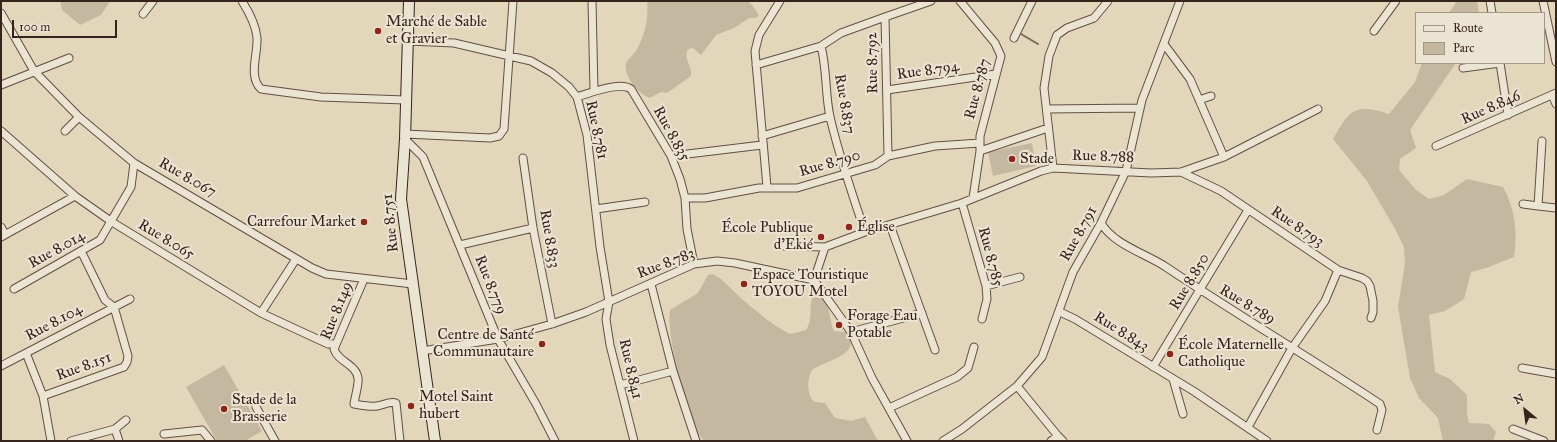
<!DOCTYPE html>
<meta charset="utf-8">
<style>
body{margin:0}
#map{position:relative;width:1557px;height:442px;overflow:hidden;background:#e2d6bb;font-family:"IM FELL Great Primer",serif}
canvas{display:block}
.frame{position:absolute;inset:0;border:2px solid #36231b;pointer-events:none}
.legend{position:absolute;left:1415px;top:12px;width:130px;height:52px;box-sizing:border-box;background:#ece4d3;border:1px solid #a39789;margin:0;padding:5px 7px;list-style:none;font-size:12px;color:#36231b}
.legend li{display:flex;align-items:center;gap:8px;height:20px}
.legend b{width:20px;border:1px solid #a39789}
.north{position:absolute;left:1505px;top:390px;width:40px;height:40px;-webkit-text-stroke:3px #ece4d3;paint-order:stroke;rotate:331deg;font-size:11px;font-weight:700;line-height:16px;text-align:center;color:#36231b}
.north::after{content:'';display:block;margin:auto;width:14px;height:18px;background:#36231b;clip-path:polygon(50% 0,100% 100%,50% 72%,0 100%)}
.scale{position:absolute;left:12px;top:20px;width:105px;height:18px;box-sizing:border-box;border:2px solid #36231b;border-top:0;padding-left:5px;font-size:12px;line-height:14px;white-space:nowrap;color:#36231b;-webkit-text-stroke:3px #ece4d3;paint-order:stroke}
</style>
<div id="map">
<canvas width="1557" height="442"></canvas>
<div class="frame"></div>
<ul class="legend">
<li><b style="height:5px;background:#ece4d3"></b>Route</li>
<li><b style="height:11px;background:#c5b8a0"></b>Parc</li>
</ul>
<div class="north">N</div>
<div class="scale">100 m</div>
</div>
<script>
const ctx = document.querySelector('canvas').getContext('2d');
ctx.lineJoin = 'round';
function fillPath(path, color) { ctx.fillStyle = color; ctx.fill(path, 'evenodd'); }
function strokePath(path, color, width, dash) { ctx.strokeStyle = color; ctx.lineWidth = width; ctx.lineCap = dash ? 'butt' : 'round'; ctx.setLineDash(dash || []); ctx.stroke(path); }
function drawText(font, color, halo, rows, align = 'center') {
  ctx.font = font + ' "IM FELL Great Primer",serif'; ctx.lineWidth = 4; ctx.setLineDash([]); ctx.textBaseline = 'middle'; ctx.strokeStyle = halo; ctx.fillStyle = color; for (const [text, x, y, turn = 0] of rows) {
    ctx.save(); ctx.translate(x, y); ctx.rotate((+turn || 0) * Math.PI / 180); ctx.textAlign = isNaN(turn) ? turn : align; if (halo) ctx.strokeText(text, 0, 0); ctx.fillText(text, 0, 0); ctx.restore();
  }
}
fillPath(new Path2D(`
 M60,1H110L101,15L80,25L62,10Z
 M647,1H748L754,7L759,16L756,18H749L734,28L716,35L701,55L693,48L688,49C683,59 693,67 691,76L667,93L661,92L650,98C638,94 624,77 626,64C627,59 634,55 637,49C645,35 649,17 647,1Z
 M1457,1H1477L1479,13H1449Z
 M1422,63H1456L1410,130L1416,148L1400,159L1399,170L1416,190L1429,199L1444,195L1467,179L1503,187C1515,208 1518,234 1514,257L1486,268L1471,272L1464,299L1445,311L1429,315L1435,372L1450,379L1467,395V413L1469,423L1489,424L1496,432L1493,441H1443L1438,418L1419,398L1410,378L1398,307L1405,263L1404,247L1394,227L1367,181L1333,139C1350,110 1354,103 1389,114L1415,82Z
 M1032,143L1036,166L993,176L988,152Z
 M713,274C725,280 732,291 743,300C755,310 777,329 791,334L806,330C813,320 809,309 812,298L816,296C832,302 828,318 834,331L845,332C866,353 825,361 812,370C807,379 806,395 815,402L825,403L835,418L851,421L865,417L878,441H704C700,436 696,431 693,425C684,406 666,330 670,310L698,293L708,275Z
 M224,365L262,431L245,441H217L186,387Z`), '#c5b8a0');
strokePath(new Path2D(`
 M1021,34L1038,44`), '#7a6a5b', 2);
const minor = new Path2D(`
 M242,1C249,12 256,25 257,38C258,54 248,77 261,89L321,97L405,100
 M592,1L594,91
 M960,1L995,43L1001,56L980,136V151L973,198
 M1490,1L1492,13
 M1543,1L1556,62
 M1,13L34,71L79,117L134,163L312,268L326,274L413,284
 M143,14L153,1
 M1374,31L1396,1
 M1014,38L1032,1
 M408,41L454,43L531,61L552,73L569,87L577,97L587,135L600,247L609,302L606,319L610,345L634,441
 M1164,44L1190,79L1224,157
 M1500,63L1508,115
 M756,65L821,46
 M1463,68L1500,63
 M1,85L69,58
 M887,90L996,74
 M1552,95L1556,104
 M577,97C589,93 620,81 631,89L671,156L680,179L685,198L687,229L694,264
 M1199,100L1211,96
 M1047,109L1140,108
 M1,131L75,196L112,222L261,313L328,344H335
 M65,131L79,117
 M405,134L490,138L499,136L504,129L513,1
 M762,136L830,116
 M405,139L423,157L498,339L536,404L555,441
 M1542,141L1538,206L1556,208
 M1436,146L1556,93
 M980,151L1048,128
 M671,156L762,145
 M888,156L885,17L931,1
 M523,158L533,228L552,324
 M1053,168L1044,88L1049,56L1057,35L1067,28L1094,18L1108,1
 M1181,172L1221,191L1338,270L1362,278L1367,281L1370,286L1373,301V312L1371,318
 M767,187L755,51L759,35L780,1
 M685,198H705L759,188H797L875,165L888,156L935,146L980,143
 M962,203L986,286L987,299L982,319
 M1523,204L1538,206
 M596,209L645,202
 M1101,223C1114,245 1145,253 1166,267C1236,314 1309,357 1380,404L1382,410L1377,430
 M890,225L935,350
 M1,227L5,234
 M865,232C852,194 839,156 830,117C825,93 827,69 821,46L841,33L885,17
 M1,237L75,196
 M460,245L533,228
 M784,246L825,247
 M364,279L334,349C338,362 356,364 358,378C359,385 355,396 354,404C361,405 370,407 377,406C384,405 389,401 396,403L400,441
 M814,280L825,247L865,232L962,203L1041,171L1053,168L1151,173L1181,172L1224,157L1318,109
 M651,284L673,371L696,441
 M986,286L1020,277
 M14,289L100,240L131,187L134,163
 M1060,312L1075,319L1195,392L1267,441
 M261,313L296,259
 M851,332L922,313
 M422,351L498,339L552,324L586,312L694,264L717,261L735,263L814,280L851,332L872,378L907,441
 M1,366L26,353
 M1153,367L1248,210
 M1522,368L1556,374
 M1173,379L1183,414
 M620,385L673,371
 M1017,386L1058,436
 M43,396L26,353L130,299
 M256,407L275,441
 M889,408L957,377L968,368L974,347
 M1248,427L1292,348L1325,301L1338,270
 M115,429L126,420
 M1513,429L1544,441
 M164,434L202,430L211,441
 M51,441L43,396L124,367L127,362L128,356L114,307L105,300L83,255L80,252
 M71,441L115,429L119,441
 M943,441L962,429L1017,386L1042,357L1073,272L1101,223L1126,171L1142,100L1180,1
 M1051,441L1058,436L1063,441`);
const secondary = new Path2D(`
 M409,1L405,139L401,199L435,441`);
strokePath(minor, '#615043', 9);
strokePath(secondary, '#36231b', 12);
strokePath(minor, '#ece4d3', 7);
strokePath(secondary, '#ece4d3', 10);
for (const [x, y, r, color] of [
 [378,31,4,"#8f2418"],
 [1012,159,4,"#8f2418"],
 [364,222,4,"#8f2418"],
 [849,227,4,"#8f2418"],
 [821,237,4,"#8f2418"],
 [744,284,4,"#8f2418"],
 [839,325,4,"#8f2418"],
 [542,344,4,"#8f2418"],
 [1170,354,4,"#8f2418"],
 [411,406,4,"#8f2418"],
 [224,409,4,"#8f2418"]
]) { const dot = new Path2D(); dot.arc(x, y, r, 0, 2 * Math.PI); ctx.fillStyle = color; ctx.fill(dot); strokePath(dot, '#ece4d3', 1.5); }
drawText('15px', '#36231b', '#ece4d3', [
 ["Marché de Sable",386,22],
 ["et Gravier",386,39],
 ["Stade",1020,159],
 ["Carrefour Market",356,222,"right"],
 ["Église",857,227],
 ["École Publique",813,228,"right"],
 ["d'Ekié",813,245,"right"],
 ["Espace Touristique",752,275],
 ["TOYOU Motel",752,292],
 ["Forage Eau",847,316],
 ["Potable",847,333],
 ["Centre de Santé",534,335,"right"],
 ["Communautaire",534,352,"right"],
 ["École Maternelle",1178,345],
 ["Catholique",1178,362],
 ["Motel Saint",419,397],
 ["hubert",419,414],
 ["Stade de la",232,400],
 ["Brasserie",232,417]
], 'left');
drawText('15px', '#36231b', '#ece4d3', [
 ["Rue 8.792",873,63,-91],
 ["Rue 8.794",928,71,-8],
 ["Rue 8.787",978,89,-75],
 ["Rue 8.837",844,104,80],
 ["Rue 8.846",1491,108,-24],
 ["Rue 8.781",596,130,78],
 ["Rue 8.835",671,134,61],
 ["Rue 8.788",1103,157,2],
 ["Rue 8.790",830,164,-16],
 ["Rue 8.067",187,178,30],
 ["Rue 8.751",391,223,-96],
 ["Rue 8.793",1297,227,34],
 ["Rue 8.791",1079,234,-61],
 ["Rue 8.833",549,239,80],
 ["Rue 8.065",166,240,31],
 ["Rue 8.014",57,250,-29],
 ["Rue 8.785",990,257,75],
 ["Rue 8.783",666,264,-21],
 ["Rue 8.850",1190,282,-59],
 ["Rue 8.779",490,285,68],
 ["Rue 8.789",1247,305,31],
 ["Rue 8.149",337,311,-68],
 ["Rue 8.104",54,323,-28],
 ["Rue 8.843",1121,332,32],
 ["Rue 8.151",84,367,-20],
 ["Rue 8.841",630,369,77]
]);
</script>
